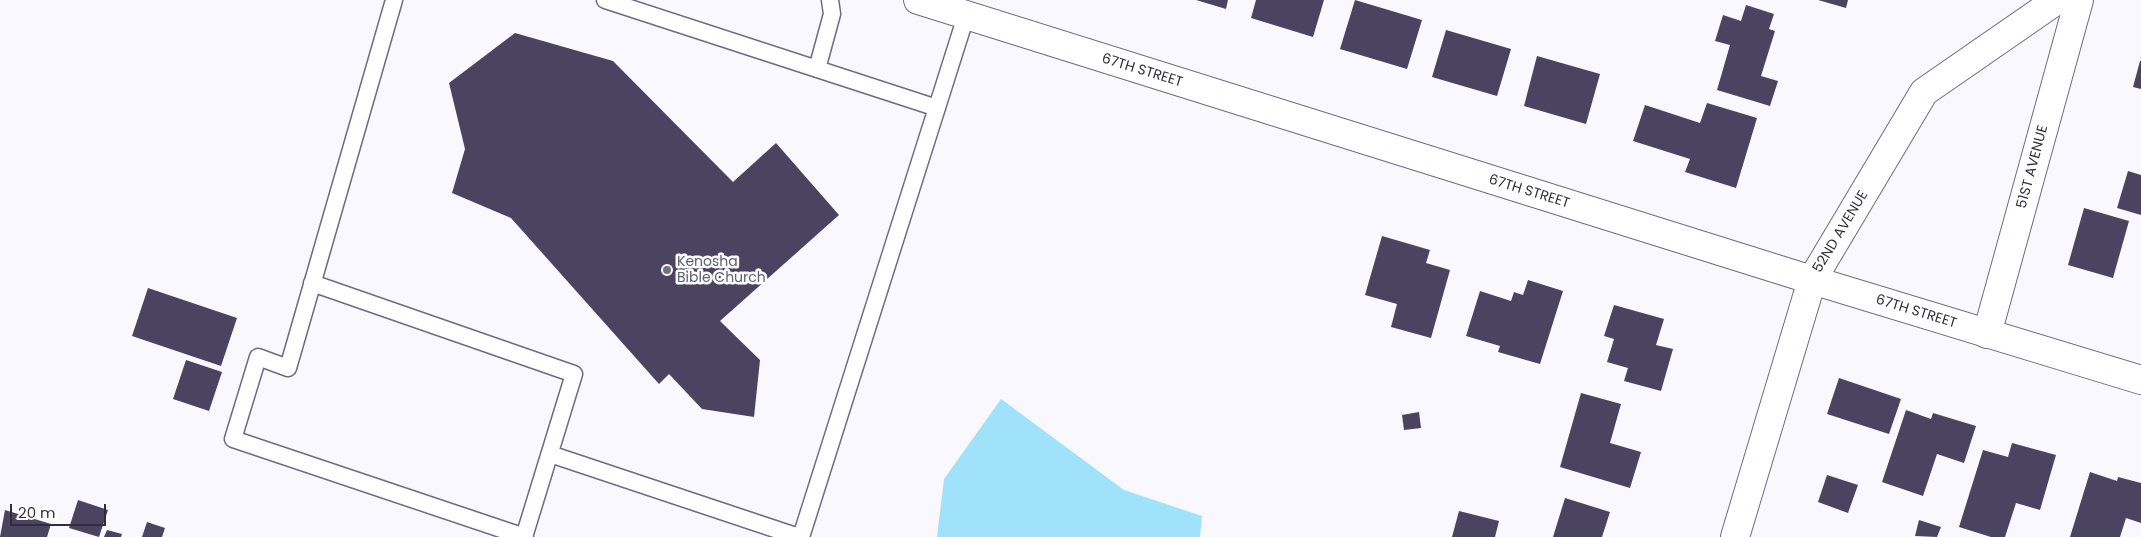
<!DOCTYPE html>
<style>
body{margin:0}
#map{position:relative;width:2141px;height:537px;overflow:hidden;background:#f9f8ff;font-family:Poppins,sans-serif}
canvas{display:block}
.scale{position:absolute;left:10px;top:504px;width:96px;height:22px;box-sizing:border-box;border:2px solid #302e3a;border-top:0;padding-left:6px;font-size:15px;line-height:18px;white-space:nowrap;color:#302e3a;-webkit-text-stroke:4px #fff;paint-order:stroke}
</style>
<div id="map">
<canvas width="2141" height="537"></canvas>
<div class="scale">20 m</div>
</div>
<script>
const ctx = document.querySelector('canvas').getContext('2d');
ctx.lineJoin = 'round';
function fillPath(path, color) { ctx.fillStyle = color; ctx.fill(path, 'evenodd'); }
function strokePath(path, color, width, dash) { ctx.strokeStyle = color; ctx.lineWidth = width; ctx.lineCap = dash ? 'butt' : 'round'; ctx.setLineDash(dash || []); ctx.stroke(path); }
function drawText(font, color, halo, rows, align = 'center') {
  ctx.font = font + ' Poppins,sans-serif'; ctx.lineWidth = 5; ctx.setLineDash([]); ctx.textBaseline = 'middle'; ctx.strokeStyle = halo; ctx.fillStyle = color; for (const [text, x, y, turn = 0] of rows) {
    ctx.save(); ctx.translate(x, y); ctx.rotate((+turn || 0) * Math.PI / 180); ctx.textAlign = isNaN(turn) ? turn : align; if (halo) ctx.strokeText(text, 0, 0); ctx.fillText(text, 0, 0); ctx.restore();
  }
}
fillPath(new Path2D(`
 M1001,399L1124,490L1202,516L1200,537H937L944,479Z`), '#a0e2f9');
fillPath(new Path2D(`
 M1196,0H1228L1226,9Z
 M1256,0H1324L1313,37L1251,18Z
 M1355,0L1422,20L1407,69L1340,49Z
 M1818,0H1848L1846,8Z
 M1746,5L1774,14L1769,29L1775,31L1761,76L1778,81L1770,106L1717,90L1730,45L1715,41L1723,15L1741,21Z
 M1446,30L1511,49L1497,96L1432,77Z
 M515,33L613,61L733,182L776,143L839,215L720,321L760,360L754,417L702,409L669,374L659,384L511,218L452,193L465,149L449,83Z
 M1537,56L1600,74L1586,124L1524,106Z
 M2140,61H2141V89L2133,87Z
 M1707,103L1757,118L1736,188L1685,172L1690,159L1633,141L1645,105L1700,123Z
 M2128,171L2141,175V215L2117,208Z
 M2084,208L2129,221L2113,278L2068,265Z
 M1382,236L1430,250L1426,263L1450,270L1431,338L1391,327L1397,304L1365,295Z
 M1528,280L1563,291L1540,364L1498,352L1500,346L1466,336L1480,291L1511,301L1514,292L1523,295Z
 M148,288L237,318L221,366L132,336Z
 M1614,305L1664,319L1656,345L1673,349L1661,391L1624,381L1628,368L1607,362L1614,339L1604,336Z
 M186,360L222,372L209,411L173,399Z
 M1839,378L1901,399L1889,434L1827,414Z
 M1581,393L1621,404L1610,443L1641,452L1630,488L1560,467Z
 M1906,410L1931,419L1933,413L1976,426L1964,463L1937,454L1923,496L1882,482Z
 M1419,412L1421,428L1404,430L1402,415Z
 M2012,443L2056,455L2040,510L2016,503L2005,537H1991L1959,527L1983,450L2008,457Z
 M2090,472L2117,481L2118,477L2141,483V523L2126,518L2120,537H2070Z
 M1827,475L1858,485L1848,513L1818,502Z
 M1565,498L1610,512L1602,537H1553Z
 M78,500L108,510L99,537L69,528Z
 M5,510L51,524L47,537H0Z
 M1459,511L1499,521L1495,537H1452Z
 M1919,520L1941,527L1937,537L1915,536Z
 M147,522L165,528L162,537H142Z
 M107,530L122,534L121,537H104Z`), '#4a4460');
const service = new Path2D(`
 M394,0L288,368L258,357L233,439L525,537
 M605,0L937,108
 M817,69L832,14L830,0
 M312,283L574,374L524,537
 M550,454L799,537
 M801,537L966,16`);
const minor = new Path2D(`
 M1987,334L2079,0`);
const tertiary = new Path2D(`
 M918,0L1812,280L2141,380
 M1735,537L1812,280L1924,92L2057,0`);
strokePath(service, '#6f6987', 19);
strokePath(minor, '#6f6987', 30);
strokePath(tertiary, '#6f6987', 30);
strokePath(service, '#fff', 16);
strokePath(minor, '#fff', 28);
strokePath(tertiary, '#fff', 28);
for (const [x, y, r, color] of [
 [667,270,5,"#6b7280"]
]) { const dot = new Path2D(); dot.arc(x, y, r, 0, 2 * Math.PI); ctx.fillStyle = color; ctx.fill(dot); strokePath(dot, '#fff', 2); }
drawText('14px', '#302e3a', '#fff', [
 ["67TH STREET",1142,71,17],
 ["51ST AVENUE",2033,167,-75],
 ["67TH STREET",1529,192,17],
 ["52ND AVENUE",1841,232,-59],
 ["67TH STREET",1916,312,17]
]);
drawText('14px', '#5b616d', '#fff', [
 ["Kenosha",677,262],
 ["Bible Church",677,278]
], 'left');
</script>
